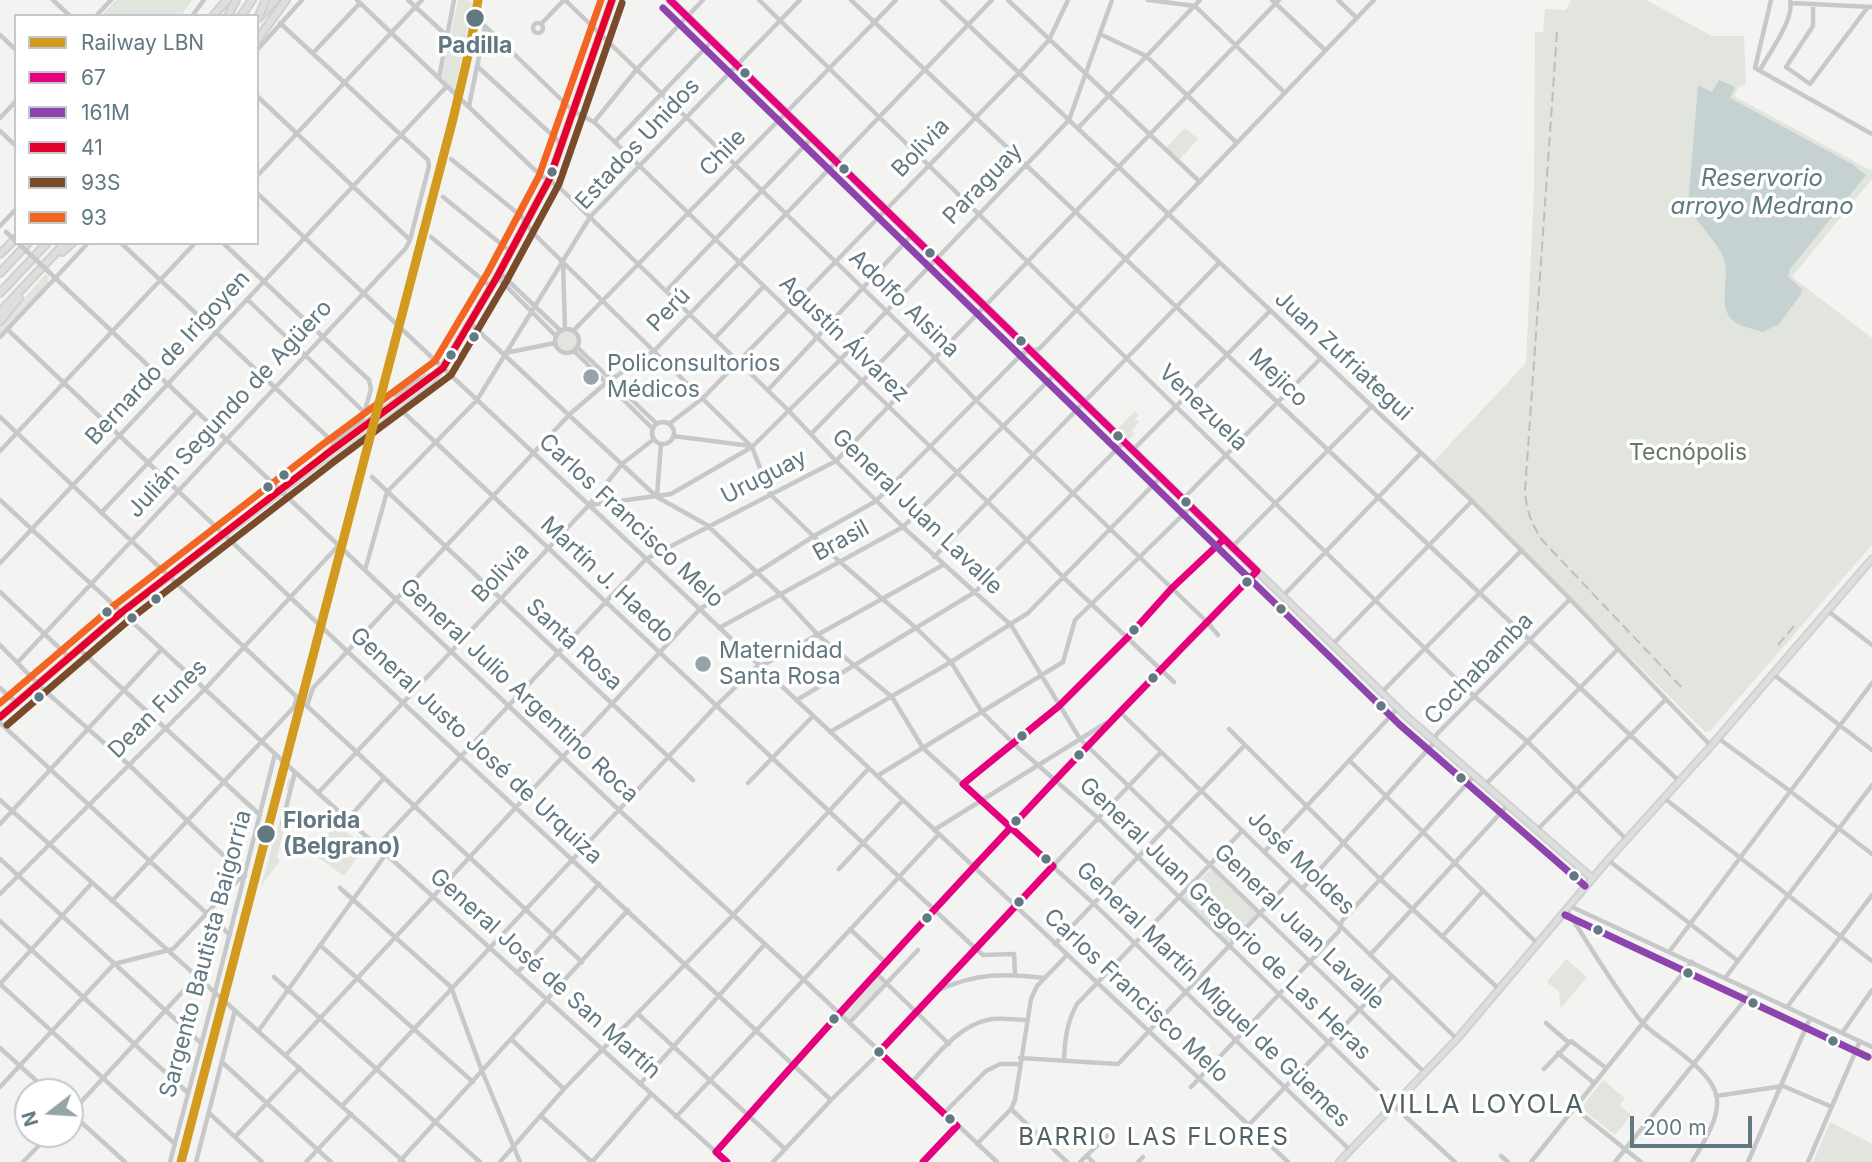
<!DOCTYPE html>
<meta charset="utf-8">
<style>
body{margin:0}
#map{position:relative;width:1872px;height:1162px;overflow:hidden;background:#f3f3f1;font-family:Inter,sans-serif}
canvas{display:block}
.legend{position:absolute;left:14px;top:14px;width:245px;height:231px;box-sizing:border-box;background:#fff;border:2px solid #c0c9cd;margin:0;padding:9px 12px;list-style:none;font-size:21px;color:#627982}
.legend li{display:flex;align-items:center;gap:14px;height:35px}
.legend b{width:35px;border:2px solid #c0c9cd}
.north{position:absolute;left:14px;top:1078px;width:70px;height:70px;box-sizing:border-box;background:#fff;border:2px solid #c0c9cd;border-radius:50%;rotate:253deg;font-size:19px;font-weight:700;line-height:28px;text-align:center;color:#627982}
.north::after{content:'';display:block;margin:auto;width:24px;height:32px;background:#95a4a9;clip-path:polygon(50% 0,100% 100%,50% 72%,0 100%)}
.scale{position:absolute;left:1630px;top:1116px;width:122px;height:32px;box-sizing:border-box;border:4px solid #627982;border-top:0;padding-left:9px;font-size:21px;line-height:24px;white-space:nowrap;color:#627982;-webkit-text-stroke:5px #fff;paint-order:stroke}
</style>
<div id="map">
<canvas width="1872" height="1162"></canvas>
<ul class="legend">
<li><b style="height:9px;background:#d29b20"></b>Railway LBN</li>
<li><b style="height:9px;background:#e5007d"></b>67</li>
<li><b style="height:9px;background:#8e44ad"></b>161M</li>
<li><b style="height:9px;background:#e4002b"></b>41</li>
<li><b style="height:9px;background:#7a4b2a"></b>93S</li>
<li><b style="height:9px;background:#f26522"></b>93</li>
</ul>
<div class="north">N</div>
<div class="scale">200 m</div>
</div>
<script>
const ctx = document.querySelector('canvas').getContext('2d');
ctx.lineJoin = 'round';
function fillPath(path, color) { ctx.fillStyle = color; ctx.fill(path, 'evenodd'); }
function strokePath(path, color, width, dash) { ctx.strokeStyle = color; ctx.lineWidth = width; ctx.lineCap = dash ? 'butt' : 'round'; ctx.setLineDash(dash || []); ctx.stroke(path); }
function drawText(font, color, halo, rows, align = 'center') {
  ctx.font = font + ' Inter,sans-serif'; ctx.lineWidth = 7; ctx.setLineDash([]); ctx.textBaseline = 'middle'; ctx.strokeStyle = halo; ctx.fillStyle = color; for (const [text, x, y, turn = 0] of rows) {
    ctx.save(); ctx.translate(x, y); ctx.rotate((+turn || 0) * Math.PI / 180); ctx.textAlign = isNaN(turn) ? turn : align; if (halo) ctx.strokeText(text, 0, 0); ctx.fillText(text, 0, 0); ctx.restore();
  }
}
fillPath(new Path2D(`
 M116,0H192L181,16H101Z
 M458,0H468L472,3L455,91L442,77Z
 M1571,0H1646L1712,36H1744L1746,84L1738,87L1734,96L1872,171V179L1792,277L1872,338V545L1710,731L1705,732L1434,461L1526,363L1534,189L1535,32H1543L1545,9L1566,10Z
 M1185,128L1198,139L1179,160L1166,148Z
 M46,274L49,277L48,283L0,334V325Z
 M556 341a11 11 0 1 1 22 0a11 11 0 1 1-22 0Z
 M1135,411L1139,415L1135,419L1139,422L1132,430L1135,434L1127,441L1116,430Z
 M289,777L292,780L279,824L285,826L277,857L280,861L261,886L288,791L286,790Z
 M328,809L335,815L332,820L355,839L358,836L367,844L344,876L312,853L330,831L318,818Z
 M1212,868L1258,914L1228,944L1182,898Z
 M1566,959L1587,977L1561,1008L1559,992L1547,982Z
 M876,976L884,984L849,1019L842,1013Z
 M1603,1080L1625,1098L1620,1105L1631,1115L1615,1135L1582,1109V1107Z
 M1830,1122L1872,1144V1162H1813Z`), '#e2e5de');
fillPath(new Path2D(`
 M1719,80L1735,87L1730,98L1852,164L1866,175L1790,269L1788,277L1802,289L1801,294L1779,324L1763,332C1756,329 1746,328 1738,324C1714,312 1731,279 1724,259C1717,241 1697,224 1688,205L1698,85L1712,92Z`), '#c6d1d2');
const major = new Path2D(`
 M670,0L1407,717L1592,878
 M323,459L330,457L430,382L445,364L497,277L549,180L612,0
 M0,717L122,612L323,459L328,453L427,378L433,377
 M1339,1162L1457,1039L1608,860L1711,746L1872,559`);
const highway = new Path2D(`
 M213,16L227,0
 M228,16L236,0
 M241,16L252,0
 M259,18L275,0
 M257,40L286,0
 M62,252L72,243
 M0,254L16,238
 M0,273L28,243
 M0,293L47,243
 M0,312L65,243
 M0,321L19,298`);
strokePath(major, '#d0d1d1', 9);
strokePath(highway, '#cfd0d0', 10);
strokePath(new Path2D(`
 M53,0L70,16
 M357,0L539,174L559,187L789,411L836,461L903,527L1011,625L1080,739L1425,1073
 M408,0L446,35
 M565,0L934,357L976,400L1206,621L1218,635
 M759,0L1276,504L1475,697L1528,742L1626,839
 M851,0L1679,781
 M942,0L1472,501L1570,599L1711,746
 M1008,0L1200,182
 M1148,0L1195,6L1285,93
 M1272,0L1325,50
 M1338,0L1357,18
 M1771,0L1755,68L1872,134
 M1791,3L1872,7
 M1813,4V26L1786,67L1810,84L1868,7
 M96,16L111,0
 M192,16L204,0
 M533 28a5 5 0 1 1 10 0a5 5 0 1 1-10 0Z
 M541,24L564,0
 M485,26L573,111L594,122L1026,539L1063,577L1174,682
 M1100,34L1146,56L1237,143
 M0,35L16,50
 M257,50L302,0
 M313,53L360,3
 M477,66L563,145
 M1760,70C1769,53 1795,19 1790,0
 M439,78L454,0
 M257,96L409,239
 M469,106L485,27
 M0,118L16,101
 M594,122L637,69L703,0
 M1078,128L1200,0
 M0,131L16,146
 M615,142L712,41
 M451,159L521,216L533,233L752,447L770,494L839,561L916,628L951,662L982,712L1014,744L1098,818L1394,1106L1455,1162
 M257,176L422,0
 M257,193L1288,1162
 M443,197L511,252
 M0,226L16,209
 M431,237L491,287
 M121,243L334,443
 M223,243L369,380L371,389L362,421L334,443L328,452
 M563,262L565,329
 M50,273L619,810L803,979L997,1162
 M500,273L561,331
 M497,277L556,336
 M666,291L811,139
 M247,299L364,412
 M470,323L657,497L707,525L781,595L818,635L892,697L923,748L1093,903L1351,1151
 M555 341a12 12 0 1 1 24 0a12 12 0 1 1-24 0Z
 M7,329L347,651L831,1100
 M573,331L896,0
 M0,337L88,243
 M715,338L764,286
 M577,347L657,424
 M574,351L653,429
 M505,353L555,343
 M768,390L911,236
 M396,396L418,380L427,378
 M400,409L975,948L983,955L1014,954L1015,974
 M0,417L297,697L294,707L112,901
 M652 433a11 11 0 1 1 22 0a11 11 0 1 1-22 0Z
 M669,424L703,398L1019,73L1049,40L1068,0
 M379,425L426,390L429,384
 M811,434L909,333
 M673,436L751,446
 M0,451L195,243
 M1132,451L1270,311
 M334,456L352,446
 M372,477L693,780
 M657,496L661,444
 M1183,499L1321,358
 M0,500L285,763L727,1162
 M590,505L671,494L752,447L840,360L1069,120L1112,0
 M101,513L196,412
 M1232,547L1372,406
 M934,557L1219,263
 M0,563L447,86
 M365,570L387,492L477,400L590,217L800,0
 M0,592L70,658
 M1283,596L1421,453
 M1828,611L1872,645
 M719,628L903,527L1054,375
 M1333,644L1472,501
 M0,645L44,690L128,764L245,876
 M79,649L260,815
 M18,662L406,248L410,240L429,166L428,160L280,23
 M1773,674L1872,750
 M0,688L17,703
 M1382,692L1522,550
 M797,700L975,592L1124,442
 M1120,712L1457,1039
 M0,723L230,935
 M1229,729L1380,879L1499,989
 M830,732L951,662L1028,613L1160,478
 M1718,738L1790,791L1872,854
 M1349,760L1537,943
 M877,776L1063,662L1075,620L1191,507
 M748,783L813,716
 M963,784L1059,706L1128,637L1172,588L1224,539
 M1486,784L1618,649
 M318,793L589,505L622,464L654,439
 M1664,798L1872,961
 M0,800L404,1162
 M348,819L384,778
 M0,824L161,650
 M282,824L295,772
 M1538,829L1666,699
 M934,830L1106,723
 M377,846L646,559L836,461L1279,0
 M1264,852L1398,708
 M0,859L201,1043
 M1608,860L1738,961
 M839,869L903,800
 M340,888L451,987L482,1071L520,1162
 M1302,889L1432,745L1437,734L1570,599
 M0,894L205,689L338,546
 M1570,906L1872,1047
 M1566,909C1590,946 1613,986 1640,1020C1648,1030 1660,1037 1669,1044C1727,1088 1730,1100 1692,1162
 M0,921L188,1093
 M850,929L886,963
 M1442,937L1483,891
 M1055,944L1244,746
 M320,945L473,1082
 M1669,952L1872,683
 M1370,955L1508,805
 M582,962L307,706L313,688L570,414L606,383L655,350L992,0
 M517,973L599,884
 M876,973L949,1044
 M274,977L480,1162
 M1725,978L1872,785
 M0,984L175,1144
 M0,984L92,883
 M938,990C978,973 1002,973 1044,978
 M1787,1007L1872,895
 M638,1014L785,1149
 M849,1023L918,950
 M1546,1023L1568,1042
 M259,1030L386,854
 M1842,1033L1872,990
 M511,1039L564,1089
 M0,1048L49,1092
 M1558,1053L1594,1083
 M286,1055L700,609L814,536L876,501L1023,353L1039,349L1374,0
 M1020,1058L1118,1064L1292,879
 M1064,1059C1065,1038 1067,1022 1077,1004L1242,831
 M222,1062L331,1162
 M1544,1069L1571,1041L1606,1068
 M912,1082C933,1060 956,1027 987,1020C999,1017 1014,1020 1026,1020
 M640,1084L765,944
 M0,1087L114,964L173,949L239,879L244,876
 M1191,1087L1339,931L1342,921L1475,775
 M1716,1096L1783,1086L1832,1107
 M342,1106L716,706L756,667L765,664L943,565
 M1574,1108L1641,1162
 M1011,1109L1067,1162
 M70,1112L125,1162
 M209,1113L262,1162
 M944,1113L986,1071L1000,1064H1019
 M70,1114L197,976
 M541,1116L592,1162
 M676,1117L939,834
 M1241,1133L1392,976
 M235,1137L300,1068
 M977,1144L1011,1109L1015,1100L1031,999L1037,986L1067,955
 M716,1152C890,953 1070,759 1257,571
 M1087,1156L1093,1162
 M1501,1156L1508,1162
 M400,1161L628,910
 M23,1162L50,1134
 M170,1162L215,992L275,754
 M196,1162L235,1010
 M306,1162L351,1114
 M500,1162L564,1089L733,915L869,768
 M592,1162L651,1094
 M773,1162L831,1100L883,1049L975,948L1161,752
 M923,1162L957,1126
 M1080,1162L1111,1132
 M1138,1162L1143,1157
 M1531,1162L1692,962
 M1615,1162L1752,991
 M1748,1162L1810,1018
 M1808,1162L1860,1041`), '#c7c8c9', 4.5);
strokePath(major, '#dddedd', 5);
strokePath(highway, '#dddedd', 6);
strokePath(new Path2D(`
 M1557,32L1525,491C1526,510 1532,526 1543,541L1684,690
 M1778,645L1795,625`), '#bdbebf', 2, [10, 5]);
const highwayBridge = new Path2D(`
 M257,20L265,2`);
strokePath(highwayBridge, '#cfd0d0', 10, []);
strokePath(new Path2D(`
 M6,232L16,241
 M18,243L50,273`), '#c7c8c9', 4.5);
strokePath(highwayBridge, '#dddedd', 6);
strokePath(new Path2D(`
 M670,0L1257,571C1071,760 891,953 716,1152L727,1162
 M923,1162L957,1126L879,1052L1053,866L963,784L1059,706L1128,637L1172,588L1224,539`), '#e5007d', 7);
strokePath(new Path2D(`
 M663,8L1400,725L1585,886
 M1565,915L1868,1057`), '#8e44ad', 7);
strokePath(new Path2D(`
 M0,717L122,612L328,453L443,368L497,277L549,180L612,0`), '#e4002b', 7);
strokePath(new Path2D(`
 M7,725L129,620L335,461L451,375L506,282L559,184L622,3`), '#7a4b2a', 7);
strokePath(new Path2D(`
 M0,703L116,604L322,445L435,361L488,272L539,176L601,0`), '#f26522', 7);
strokePath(new Path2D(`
 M181,1162L453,119L470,47L478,0`), '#d29b20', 9);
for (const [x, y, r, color] of [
 [475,18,10,"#627982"],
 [745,73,6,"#627982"],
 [844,169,6,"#627982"],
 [552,172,6,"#627982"],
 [930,253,6,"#627982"],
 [474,337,6,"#627982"],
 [1021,341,6,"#627982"],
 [451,355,6,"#627982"],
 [591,377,9,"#95a4a9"],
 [1118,436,6,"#627982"],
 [284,475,6,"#627982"],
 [268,487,6,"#627982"],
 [1186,502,6,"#627982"],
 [1247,582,6,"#627982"],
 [156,599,6,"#627982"],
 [1281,609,6,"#627982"],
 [107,612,6,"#627982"],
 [132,618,6,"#627982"],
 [1134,630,6,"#627982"],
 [703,664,9,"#95a4a9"],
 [1153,678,6,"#627982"],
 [39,697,6,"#627982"],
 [1381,706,6,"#627982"],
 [1022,736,6,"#627982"],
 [1079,755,6,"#627982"],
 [1461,778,6,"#627982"],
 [1016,821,6,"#627982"],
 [266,834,10,"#627982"],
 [1046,859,6,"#627982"],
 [1574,876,6,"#627982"],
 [1019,902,6,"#627982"],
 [927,918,6,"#627982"],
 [1598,930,6,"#627982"],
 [1688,973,6,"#627982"],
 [1753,1003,6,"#627982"],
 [834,1019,6,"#627982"],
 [1833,1041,6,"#627982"],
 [879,1052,6,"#627982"],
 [950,1119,6,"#627982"]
]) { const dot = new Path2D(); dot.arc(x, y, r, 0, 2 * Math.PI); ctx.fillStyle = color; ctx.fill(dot); strokePath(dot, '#fff', 2.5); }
drawText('bold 23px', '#627982', '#fff', [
 ["Padilla",475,46],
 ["Florida",283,821,"left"],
 ["(Belgrano)",283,847,"left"]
]);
drawText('23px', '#627982', '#fff', [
 ["Estados Unidos",638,144,-47],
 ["Bolivia",921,148,-46],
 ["Chile",723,153,-46],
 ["Paraguay",983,184,-46],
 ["Adolfo Alsina",904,304,44],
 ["Perú",669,310,-46],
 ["Agustín Álvarez",844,339,44],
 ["Juan Zufriategui",1343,356,43],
 ["Bernardo de Irigoyen",168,358,-47],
 ["Mejico",1278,378,44],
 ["Venezuela",1203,408,44],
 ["Julián Segundo de Agüero",230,409,-47],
 ["Uruguay",764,477,-27],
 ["General Juan Lavalle",917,512,44],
 ["Carlos Francisco Melo",631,521,43],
 ["Brasil",841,541,-29],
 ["Bolivia",501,573,-47],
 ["Martín J. Haedo",607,580,43],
 ["Santa Rosa",574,645,43],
 ["Cochabamba",1479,669,-46],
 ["General Julio Argentino Roca",519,691,43],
 ["Dean Funes",158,709,-45],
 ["General Justo José de Urquiza",476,746,43],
 ["José Moldes",1301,863,44],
 ["General Juan Gregorio de Las Heras",1225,919,44],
 ["General Juan Lavalle",1299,927,44],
 ["Sargento Bautista Baigorria",206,954,-75],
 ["General José de San Martín",545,974,42],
 ["General Martín Miguel de Güemes",1213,995,44],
 ["Carlos Francisco Melo",1136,996,43]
]);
drawText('23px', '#627982', '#fff', [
 ["Policonsultorios",607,364],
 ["Médicos",607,390],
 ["Maternidad",719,651],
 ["Santa Rosa",719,677]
], 'left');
drawText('23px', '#6a7961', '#fff', [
 ["Tecnópolis",1688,453]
]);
drawText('italic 24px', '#5e7b7f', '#fff', [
 ["Reservorio",1762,179],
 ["arroyo Medrano",1762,207]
]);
ctx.letterSpacing = '2px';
drawText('24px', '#506067', '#fff', [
 ["BARRIO LAS FLORES",1154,1138]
]);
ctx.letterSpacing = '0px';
ctx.letterSpacing = '2px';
drawText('26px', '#506067', '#fff', [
 ["VILLA LOYOLA",1482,1105]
]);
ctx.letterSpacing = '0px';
</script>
